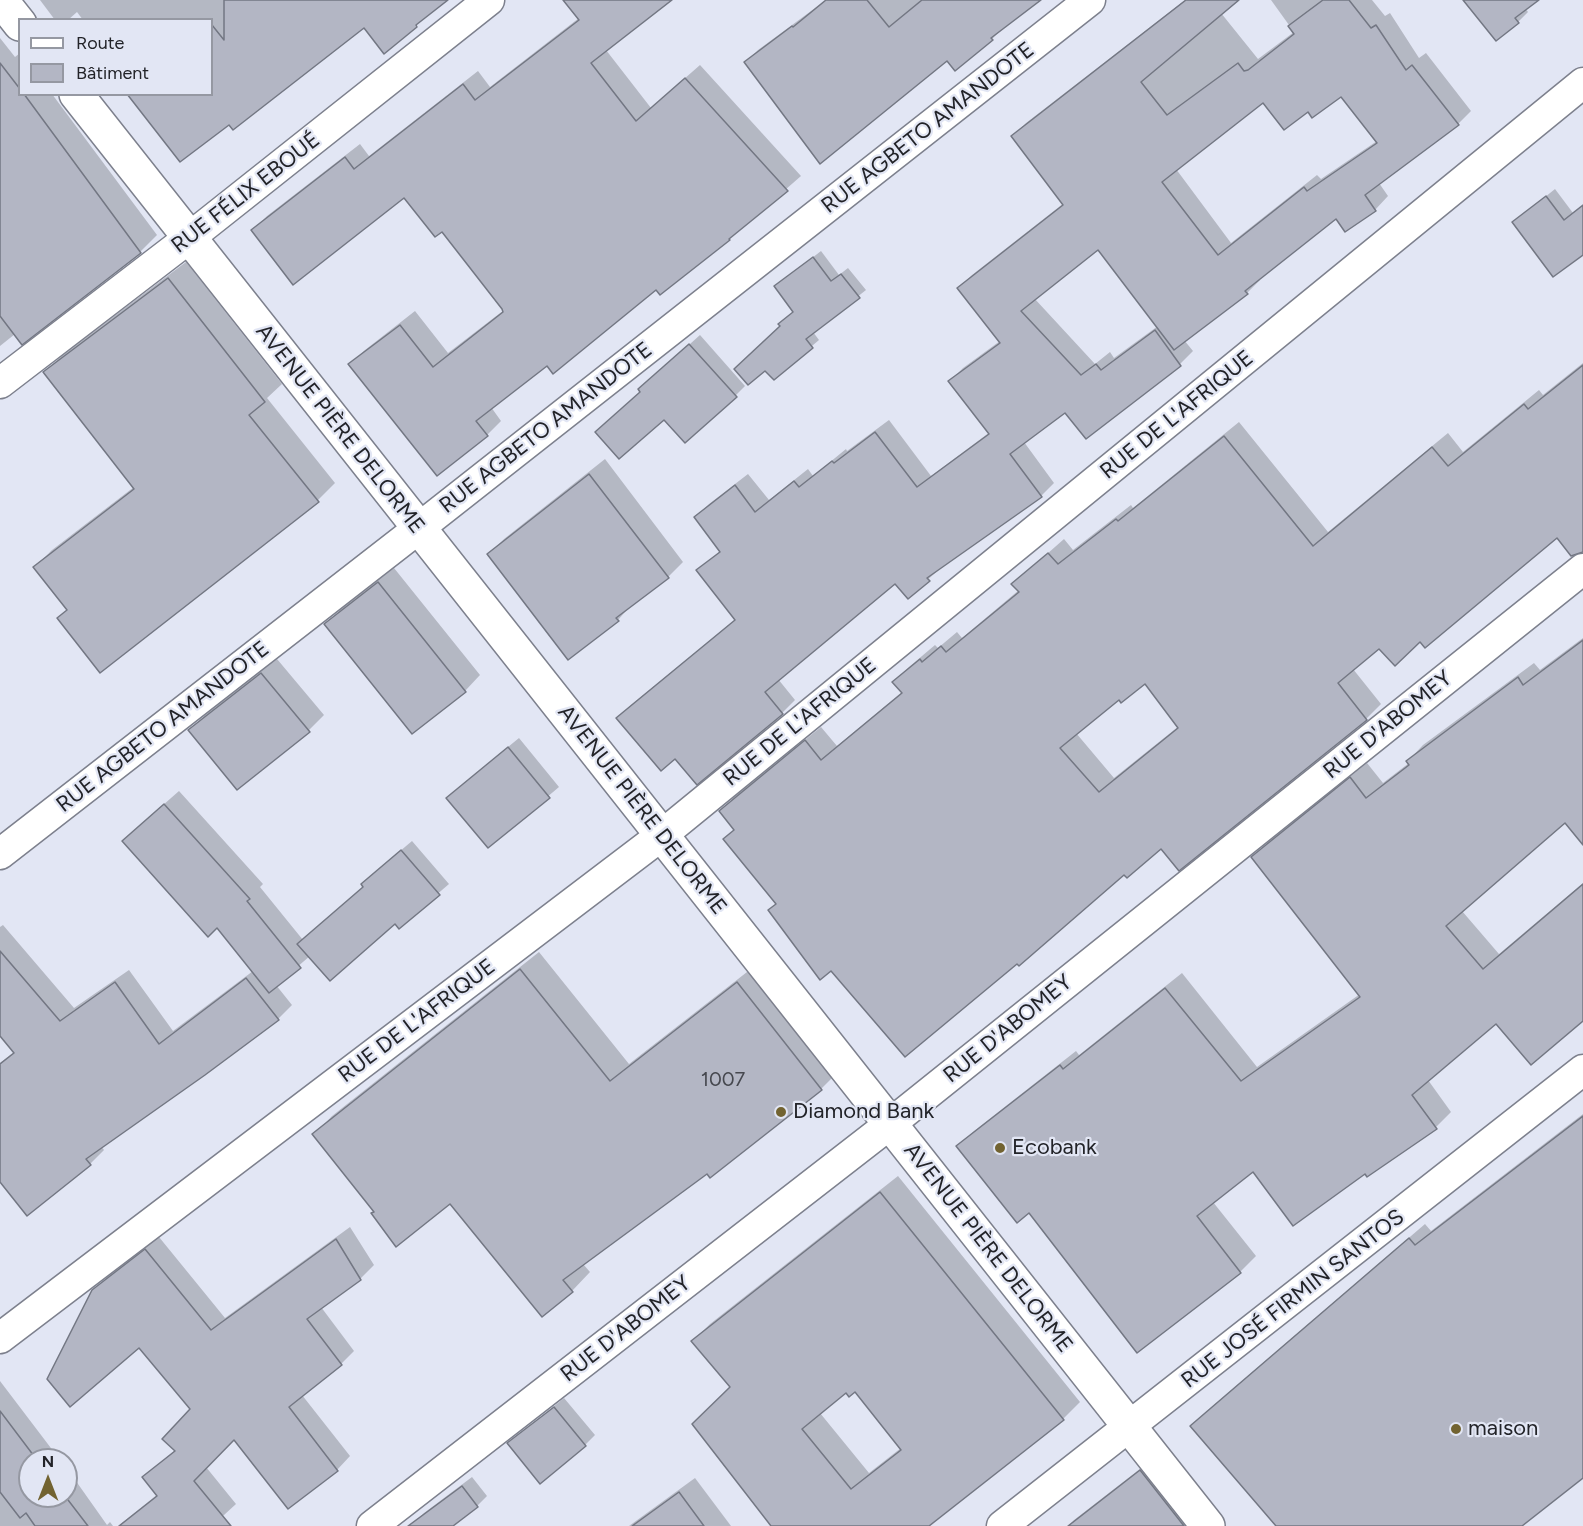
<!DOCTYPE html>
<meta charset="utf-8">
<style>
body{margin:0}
#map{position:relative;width:1583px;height:1526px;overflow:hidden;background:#e2e6f4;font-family:Figtree,sans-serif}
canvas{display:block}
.legend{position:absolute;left:18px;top:18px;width:195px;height:78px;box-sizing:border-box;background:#e2e6f4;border:2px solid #9598a2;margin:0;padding:8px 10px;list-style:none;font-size:18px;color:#222328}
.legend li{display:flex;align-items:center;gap:12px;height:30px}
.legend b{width:30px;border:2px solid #9598a2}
.north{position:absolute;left:18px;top:1448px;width:60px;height:60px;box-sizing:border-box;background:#e2e6f4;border:2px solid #9598a2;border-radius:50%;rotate:0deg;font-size:16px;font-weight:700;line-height:24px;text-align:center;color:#222328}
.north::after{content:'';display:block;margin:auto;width:21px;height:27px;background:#726331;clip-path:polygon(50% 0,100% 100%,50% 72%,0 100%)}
</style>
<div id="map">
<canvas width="1583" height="1526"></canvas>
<ul class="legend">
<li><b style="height:8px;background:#fff"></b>Route</li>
<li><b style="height:16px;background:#b3b6c4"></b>Bâtiment</li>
</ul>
<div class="north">N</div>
</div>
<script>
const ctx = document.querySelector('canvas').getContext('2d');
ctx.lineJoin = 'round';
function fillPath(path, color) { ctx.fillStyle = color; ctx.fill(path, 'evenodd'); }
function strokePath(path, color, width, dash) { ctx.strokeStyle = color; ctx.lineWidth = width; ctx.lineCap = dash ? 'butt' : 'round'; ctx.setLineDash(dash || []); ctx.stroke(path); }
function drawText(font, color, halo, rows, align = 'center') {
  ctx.font = font + ' Figtree,sans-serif'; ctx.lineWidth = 4.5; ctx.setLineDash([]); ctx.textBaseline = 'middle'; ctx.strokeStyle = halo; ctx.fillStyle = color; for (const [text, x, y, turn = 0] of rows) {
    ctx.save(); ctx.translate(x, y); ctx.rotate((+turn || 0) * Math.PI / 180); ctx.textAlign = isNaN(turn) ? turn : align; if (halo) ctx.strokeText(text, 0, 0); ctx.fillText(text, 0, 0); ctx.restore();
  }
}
fillPath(new Path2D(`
 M40,0H445L384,52L364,26L212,94V20H83L77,12L68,20H55Z
 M565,0H670L606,50L651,108L700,65L801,176L729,239L547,364L491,407L501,421L487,435L350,364L365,350L415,311L448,353L504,310L443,230L404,196L253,230L267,216L360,144L369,156L478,71L490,87L579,18Z
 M826,0H1039L1004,27L992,39L947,59L746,62L758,50Z
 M1185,0H1237L1221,13L1258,59L1294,32L1271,0H1372L1385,16L1390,13L1419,58L1426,53L1471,111L1458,124L1379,183L1388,196L1375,210L1336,217L1258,278L1260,280L1247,293L1184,340L1193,351L1180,364L1065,411L1024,442L1054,483L1041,496L942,567L908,597L896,582L778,679L795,700L782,713L697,782L675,757L618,718L631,705L736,619L698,570L721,550L696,517L709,504L748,474L769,500L808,469L813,476L846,449L847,451L889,420L931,476L990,432L950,381L963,368L1000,341L959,288L972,275L1064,203L1013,136L1026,123ZM1341,95L1377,141L1321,179L1317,175L1231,243L1176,169L1263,101L1308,110ZM1098,248L1158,326L1114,358L1110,352L1095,364L1034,298Z
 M1465,0H1536L1525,8L1528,12L1518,22L1496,39Z
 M0,38L15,57L20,53V94H52L157,235L140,252L22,343L15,334L0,346Z
 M1555,189L1573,213L1583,205V253L1514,222Z
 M821,251L839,275L848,268L866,290L813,332L819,340L774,378L781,326L780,324L794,311L776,286Z
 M186,262L282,384L267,398L335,483L318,500L100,671L68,609L35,567L52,550L134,487L45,372L62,355Z
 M700,335L745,386L735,396L642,392L650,380Z
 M1583,363V551L1557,536L1420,640L1379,647L1353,669L1381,704L1366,719L1161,847L777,903L725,839L735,829L721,811L735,796L821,727L837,746L902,692L894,682L909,667L935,645L938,648L957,632L962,638L1019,590L1013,584L1064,539L1073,550L1131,505L1133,508L1239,422L1328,532L1448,433L1463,452L1539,390L1543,395ZM1146,682L1179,726L1114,778L1076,733L1119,698Z
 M605,459L683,562L668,577L632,604L618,620L489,554L504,539Z
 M394,568L480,675L465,691L326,624L341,609Z
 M1583,638V843L1566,821L1462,911L1499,954L1583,883V1019L1496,1022L1428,1080L1451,1112L1436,1127L1365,1172L1254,1170L1213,1202L1256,1256L1240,1272L1137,1351L1029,1211L958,1147L974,1131L1076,1051L1079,1055L1182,973L1257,1067L1360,994L1253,857L1268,842L1367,763L1383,783L1409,763L1408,761L1423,745L1534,663L1540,670Z
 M277,659L324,715L309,730H190L205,715Z
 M519,738L559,787L489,846L458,788Z
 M179,791L263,884L260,887L303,940L365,886L363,884L373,874L412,841L449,884L399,927L395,922L310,956L276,985L292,1005L278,1019L204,1074L101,1146L104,1150L90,1164L27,1213L0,1179V1063L15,1051L0,1034V927L3,925L74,1008L129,970L173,1031L253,971L138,827Z
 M539,952L629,1064L756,965L840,1070L821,1089L710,1176L707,1172L583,1264L590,1272L572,1291L451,1202L375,1211L314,1135L332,1116Z
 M1583,1114V1476L1519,1526H1278L1192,1426L1207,1411L1425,1224L1431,1231Z
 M898,1176L1080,1402L1063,1419L927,1526H773L732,1387L693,1341L710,1324ZM856,1390L901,1448L869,1473L820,1413L846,1391Z
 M350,1227L374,1265L360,1279L321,1307L354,1351L341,1364L302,1395L350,1456L337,1470L288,1507L234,1438L206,1467L236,1504L212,1526H118L158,1494L144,1477L175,1450L192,1409L93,1291L107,1277L159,1237L225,1318Z
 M0,1381L60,1460H30V1496H66V1467L107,1525L110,1522L113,1526H0Z
 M564,1398L595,1435L585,1445L509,1443Z
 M1154,1458L1208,1526H1068L1074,1520Z
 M472,1477L487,1496L477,1506L451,1526H416L414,1523L424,1513Z
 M695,1478L731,1526H629Z`), '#0003');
const building = new Path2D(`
 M224,0H448L416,25L417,27L384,54L364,28L233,130L229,125L180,162L127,94H212V25L224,40Z
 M563,0H672L591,63L636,121L685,78L788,191L729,239L730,240L660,295L656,290L553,374L547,366L476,421L488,436L437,476L348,364L400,325L433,367L503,312L502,309L442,232L435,237L404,198L293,285L251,230L345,157L354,169L463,84L475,100L579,20Z
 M826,0H867L889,27L922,0H1041L991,38L993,40L955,71L947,61L820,164L744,62L792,26L793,27Z
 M1186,0H1239L1141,82L1167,115L1238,63L1244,71L1248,70L1294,34L1288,26L1323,0H1349L1371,28L1376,25L1406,70L1412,65L1459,125L1365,195L1376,211L1345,232L1336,219L1245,291L1248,294L1174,350L1098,250L1021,311L1081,375L1096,364L1101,370L1155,330L1181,366L1086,439L1065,413L1010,454L1042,497L927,578L930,581L908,599L895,584L765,692L783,714L697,785L675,759L661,771L616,718L735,620L696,570L720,552L694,517L735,485L755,512L794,481L799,487L832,461L834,463L875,432L917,487L989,434L948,381L1000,343L957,288L1063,205L1011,136ZM1341,97L1377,143L1307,191L1304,187L1218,255L1162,182L1263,103L1284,130L1308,112L1312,118Z
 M1463,0H1539L1515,18L1519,23L1496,41Z
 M0,63L20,89V94H24L141,253L22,345L0,316Z
 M1546,196L1564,220L1583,205V255L1553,277L1512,222Z
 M813,257L831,281L841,274L860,298L806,339L813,348L774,380L765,371L748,385L734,369L780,326L778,324L793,312L774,286Z
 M168,278L265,402L249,415L319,502L100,673L57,618L67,610L33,567L134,489L43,372Z
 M689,344L737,397L685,443L664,420L619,459L595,432L640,392L638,389Z
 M1583,365V552L1571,556L1557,538L1425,648L1420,642L1395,666L1379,649L1338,683L1367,720L1179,871L1161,849L1127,878L1124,875L1019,966L1017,964L905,1057L831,971L820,980L768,910L776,904L723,839L734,830L719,811L805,740L821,760L902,693L892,682L920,659L922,662L941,646L946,652L1019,592L1011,584L1048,553L1058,564L1116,519L1118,521L1224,436L1313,546L1432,447L1448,466L1524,404L1528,409ZM1145,684L1178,728L1099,792L1060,748L1119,700L1121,703Z
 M589,474L669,578L616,618L619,621L568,660L487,554Z
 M378,582L466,692L412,734L324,624Z
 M1583,640V845L1565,823L1446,926L1483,969L1583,884V1021L1531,1065L1496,1024L1412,1095L1437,1129L1367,1177L1365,1174L1293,1226L1253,1172L1197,1216L1241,1273L1137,1353L1029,1213L1017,1223L956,1146L1060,1065L1063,1069L1165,988L1241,1081L1360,997L1251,857L1350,777L1366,798L1409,765L1406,761L1518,677L1523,685Z
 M261,673L310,732L237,790L188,730Z
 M508,747L550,798L488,848L446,798Z
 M164,804L250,899L247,901L301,968L269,993L217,928L208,937L122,841Z
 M401,850L440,895L399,929L395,924L330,981L297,944L363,887L361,884Z
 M0,951L60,1021L115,982L159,1044L246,978L279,1020L205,1075L86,1159L91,1165L27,1216L0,1182V1064L14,1053L0,1036Z
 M520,969L610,1081L737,982L822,1090L710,1178L707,1174L563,1280L573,1292L542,1317L450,1204L396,1247L371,1213L374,1212L312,1134Z
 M1583,1116V1478L1522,1526H1276L1190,1426L1409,1238L1415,1245Z
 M880,1192L1064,1420L929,1526H771L692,1424L730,1387L691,1341ZM855,1392L901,1450L851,1489L802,1429L846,1393L849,1397Z
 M336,1239L361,1280L307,1319L342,1365L289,1407L338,1471L288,1509L234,1440L194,1481L231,1526H119L157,1496L142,1477L175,1451L162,1439L190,1409L139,1348L70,1407L47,1379L92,1290L145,1249L211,1330Z
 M554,1407L586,1446L540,1484L507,1443Z
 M0,1411L37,1460H30V1496H65L88,1526H35L26,1513L20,1518L0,1492Z
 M1140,1470L1184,1526H1068Z
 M462,1486L478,1507L453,1526H408Z
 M679,1492L704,1526H632Z`);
fillPath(building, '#b3b6c4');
strokePath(building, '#737783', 1.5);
const minor = new Path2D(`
 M0,383L189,238L489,0
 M0,854L419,528L1090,0
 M0,1338L662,835L1583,83
 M372,1526L890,1124L1583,569
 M1002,1526L1583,1070`);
const secondary = new Path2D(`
 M1,0L20,24
 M76,94L1208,1526`);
strokePath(minor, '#7d808d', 33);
strokePath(secondary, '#7d808d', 36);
strokePath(minor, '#fff', 30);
strokePath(secondary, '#fff', 33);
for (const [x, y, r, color] of [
 [781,1112,6,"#726331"],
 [1000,1148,6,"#726331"],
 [1456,1429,6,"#726331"]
]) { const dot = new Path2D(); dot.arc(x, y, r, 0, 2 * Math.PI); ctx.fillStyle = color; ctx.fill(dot); strokePath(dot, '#e2e6f4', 2); }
drawText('20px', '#46484f', null, [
 ["1007",723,1080]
]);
drawText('22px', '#222328', '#e2e6f4', [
 ["RUE AGBETO AMANDOTE",928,128,-38],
 ["RUE FÉLIX EBOUÉ",246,193,-38],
 ["RUE DE L'AFRIQUE",1177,415,-39],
 ["RUE AGBETO AMANDOTE",546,428,-38],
 ["AVENUE PIÈRE DELORME",340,429,52],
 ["RUE DE L'AFRIQUE",800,722,-39],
 ["RUE D'ABOMEY",1388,725,-39],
 ["RUE AGBETO AMANDOTE",163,727,-38],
 ["AVENUE PIÈRE DELORME",642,810,52],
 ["RUE DE L'AFRIQUE",417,1021,-37],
 ["RUE D'ABOMEY",1008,1029,-39],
 ["AVENUE PIÈRE DELORME",988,1248,52],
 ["RUE JOSÉ FIRMIN SANTOS",1293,1299,-38],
 ["RUE D'ABOMEY",626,1329,-38]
]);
drawText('22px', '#222328', '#e2e6f4', [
 ["Diamond Bank",793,1112],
 ["Ecobank",1012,1148],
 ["maison",1468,1429]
], 'left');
</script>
